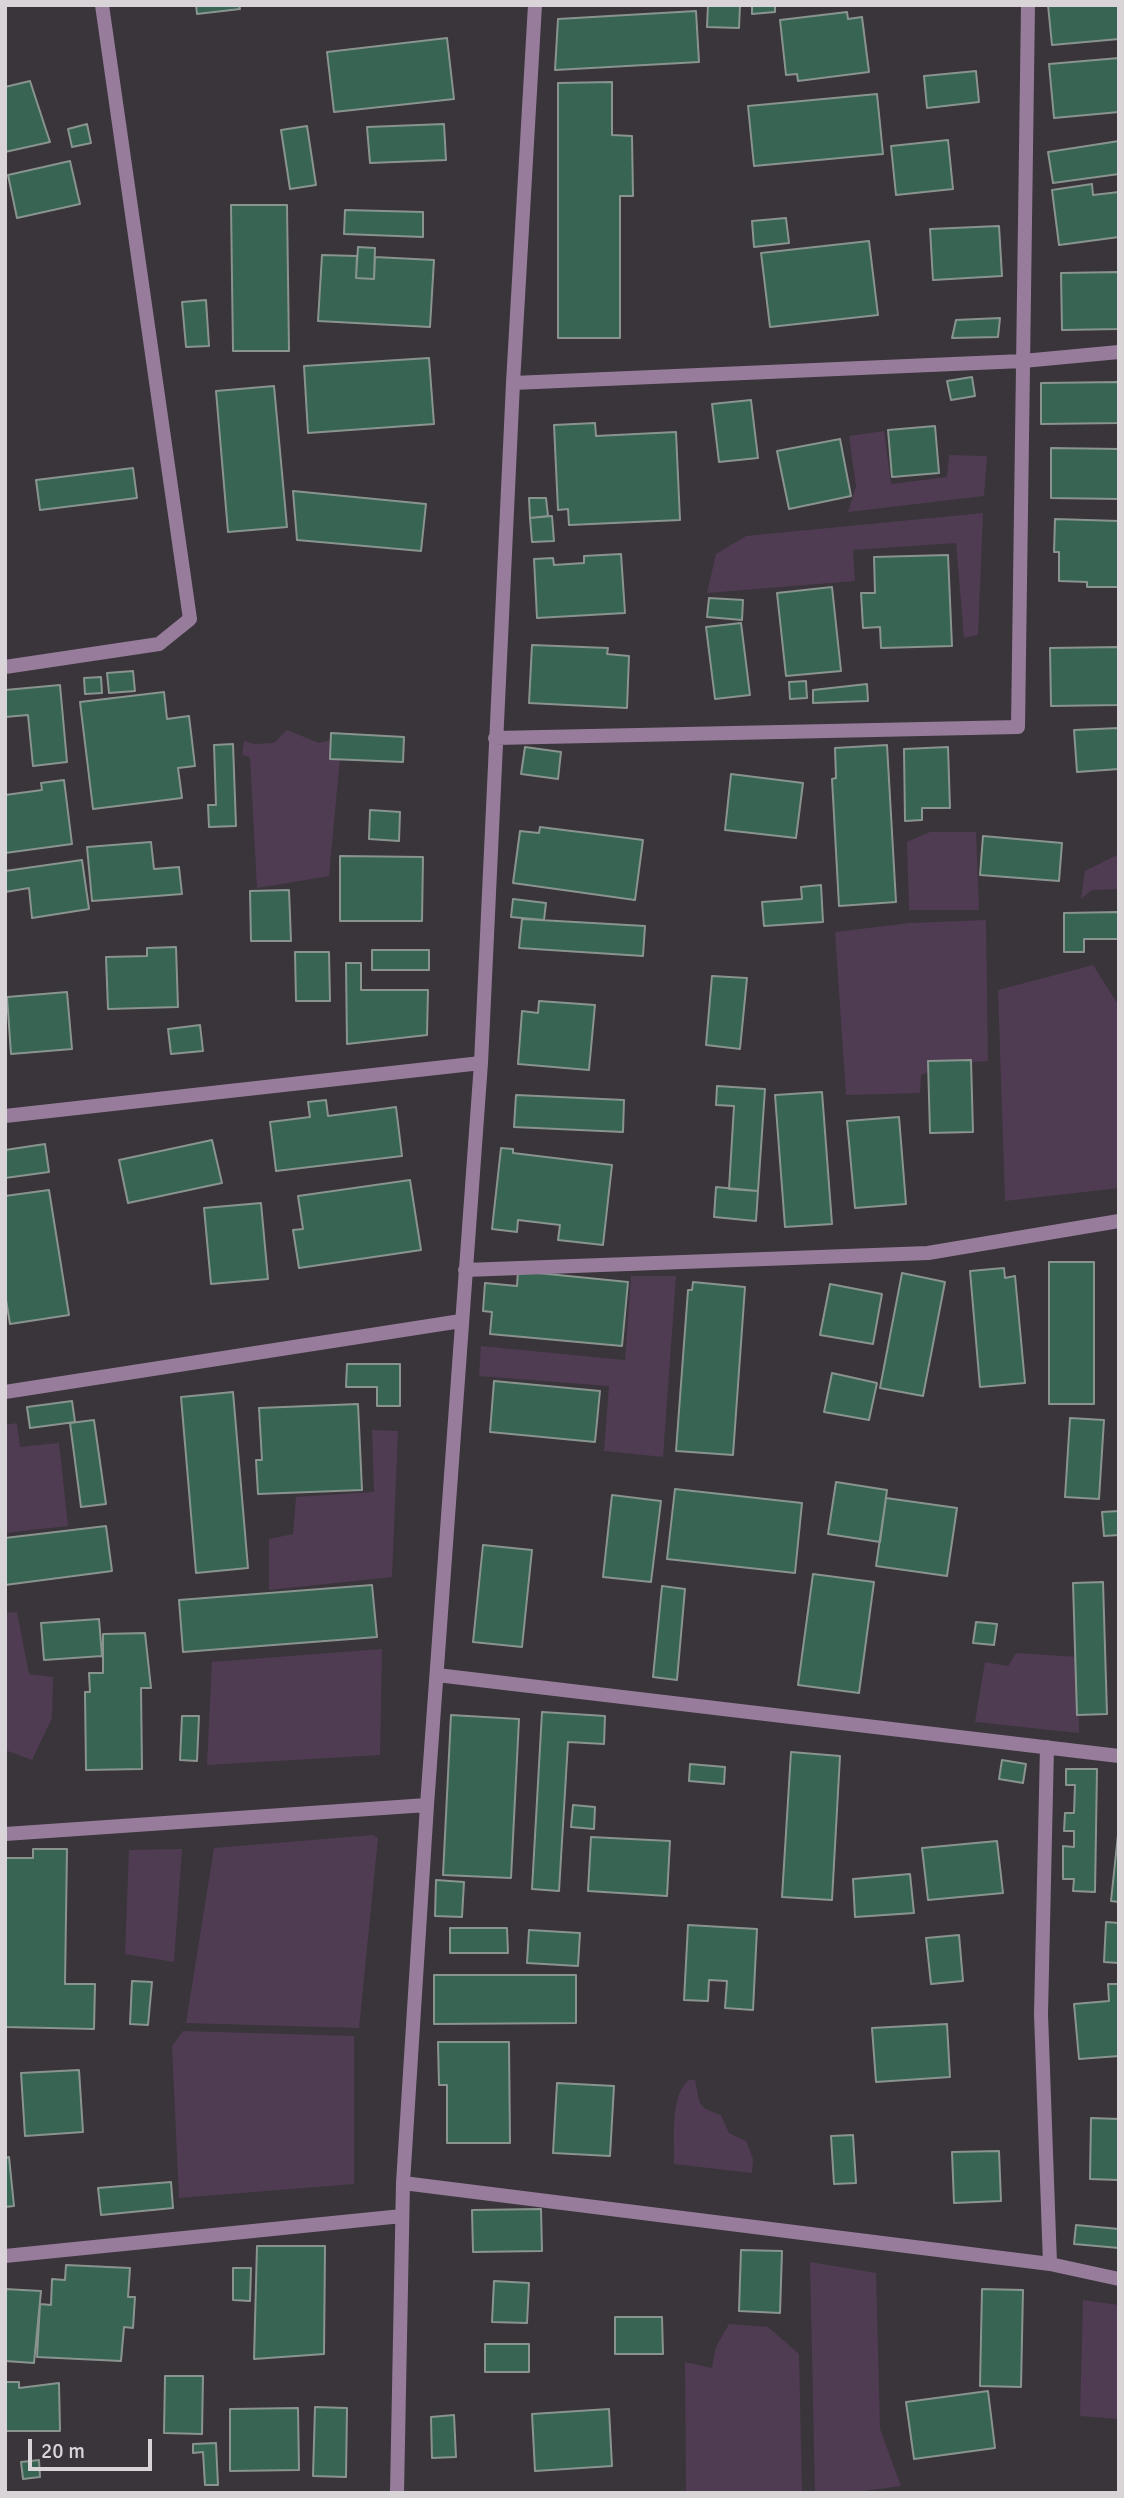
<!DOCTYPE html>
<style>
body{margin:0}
#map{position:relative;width:1124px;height:2498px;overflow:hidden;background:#3a343b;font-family:Signika,sans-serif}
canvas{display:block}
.frame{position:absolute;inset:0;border:7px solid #d8d4d8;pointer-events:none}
.scale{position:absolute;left:28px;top:2439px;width:124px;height:32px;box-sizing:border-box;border:4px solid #d8d4d8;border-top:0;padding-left:9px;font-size:21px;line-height:24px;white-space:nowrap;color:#d8d4d8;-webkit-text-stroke:5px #3a343b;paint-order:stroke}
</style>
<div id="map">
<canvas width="1124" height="2498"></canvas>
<div class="frame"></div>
<div class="scale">20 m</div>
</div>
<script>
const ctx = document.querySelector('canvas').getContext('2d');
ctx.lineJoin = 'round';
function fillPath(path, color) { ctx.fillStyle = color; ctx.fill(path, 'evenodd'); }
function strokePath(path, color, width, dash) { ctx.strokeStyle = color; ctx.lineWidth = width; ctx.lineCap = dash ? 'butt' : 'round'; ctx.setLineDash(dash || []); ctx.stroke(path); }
fillPath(new Path2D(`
 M884,431L891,484L947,477L949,455L987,456L984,496L848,512L856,486L849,436Z
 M983,513L978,635L964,638L956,543L853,550L855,581L707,593L716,554L746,536Z
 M287,730L319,743L342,737L329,876L257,888L250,757L242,755L244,741L254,744L274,743Z
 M930,832H976L979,910H909L907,842Z
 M1119,854V889L1092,890L1081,899L1085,871Z
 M986,920L988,1061L948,1064L921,1075L920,1093L846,1095L835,932L910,923Z
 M1093,965L1119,1006V1188L1005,1201L998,990Z
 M631,1276H676L663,1457L604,1451L609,1386L479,1376L481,1346L625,1360Z
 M17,1423L20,1447L59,1443L68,1526L5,1533V1425Z
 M372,1430L398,1431L392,1577L269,1590V1539L293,1534L296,1497L374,1492Z
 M17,1612L29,1674L53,1677L52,1718L32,1760L5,1750V1613Z
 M382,1649L380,1755L207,1765L212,1662Z
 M1016,1653L1078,1657L1079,1733L975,1722L985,1662L1008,1666Z
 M373,1835L378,1838L359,2028L186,2023L214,1848Z
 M182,1849L174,1962L125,1954L129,1850Z
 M183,2031L354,2036V2184L179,2198L172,2046Z
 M689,2080H695C701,2105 695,2106 721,2115L729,2133L746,2141L753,2159L752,2173L674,2164C675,2142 669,2095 689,2080Z
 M810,2262L876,2273L880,2429L901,2486L848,2493H815Z
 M1083,2300L1119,2305V2419L1080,2416Z
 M729,2324L768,2327L799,2354L802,2493H686L685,2362L712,2368L716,2347Z`), '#4f3c52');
const building = new Path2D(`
 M196,5H239L240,9L197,14Z
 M708,5H740L739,28L707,27Z
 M752,5H775V12L752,14Z
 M1048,5H1119V39L1052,45Z
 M696,11L699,62L555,70L558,19Z
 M847,12L848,19L862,17L869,72L798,81L797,74L786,75L780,20Z
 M447,38L454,99L334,112L327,52Z
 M1119,58V112L1054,118L1049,64Z
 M976,71L979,102L927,108L924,76Z
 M30,81L50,142L5,152V87Z
 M612,82V135L632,136L633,196H620V338H558V83Z
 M877,94L883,154L754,166L748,106Z
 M87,124L91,143L72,147L68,129Z
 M444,124L446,160L370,163L367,127Z
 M307,126L316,185L290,189L281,130Z
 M948,140L953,189L896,195L891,146Z
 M1119,141V174L1053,183L1048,152Z
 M70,161L80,204L17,218L8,175Z
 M1092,184L1093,195L1119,192V237L1059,245L1052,190Z
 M231,205H287L289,351H233Z
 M345,210L423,212V237L344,234Z
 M786,218L789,243L754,247L752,221Z
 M999,226L1002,276L933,280L930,229Z
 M869,241L878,315L770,327L761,253Z
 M358,247L375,248L374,279L356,278Z
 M322,255L357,256L356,278L374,279L375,257L434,260L430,327L318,321Z
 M1119,272V329L1062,330L1061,273Z
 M206,300L209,346L186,347L182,302Z
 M1000,318L998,337L952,338L956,320Z
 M429,358L434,424L308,433L304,366Z
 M972,377L975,396L951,400L947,381Z
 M1119,382V423L1041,424V383Z
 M274,386L287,527L228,532L216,391Z
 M751,400L758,458L719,462L712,404Z
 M595,423L596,436L676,432L680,520L569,525L568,509L558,510L554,425Z
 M935,426L939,473L892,477L888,430Z
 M840,439L851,496L789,509L777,451Z
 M1051,448L1119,449V499L1051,498Z
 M133,468L137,498L40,510L36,480Z
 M293,491L426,504L421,551L297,540Z
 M529,498H546L548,516L530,518Z
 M552,516L554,541L532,542L530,518Z
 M1055,519L1119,521V587H1087V582L1059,581V552H1054Z
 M621,554L625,613L537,618L534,559L553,558L554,565L584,563V556Z
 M948,555L952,646L881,648L880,627L863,628L861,593H875L874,557Z
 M832,587L841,671L786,676L777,593Z
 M709,598L743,600L742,620L707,617Z
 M741,623L750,695L715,699L706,627Z
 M532,645L608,648L607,654L629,656L627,708L529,703Z
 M1119,647V705L1051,706L1050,648Z
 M133,671L135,691L109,693L107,673Z
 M101,677L102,693L85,694L84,678Z
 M806,681L807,698L790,699L789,682Z
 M867,684L868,701L813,703V690Z
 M60,685L67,762L33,766L28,715L5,717V690Z
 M164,692L167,719L189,716L195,766L178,768L182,798L93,809L80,702Z
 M1119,728V769L1077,772L1074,730Z
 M331,733L404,737L403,762L330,759Z
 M233,744L236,826L209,827L208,805H216L214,745Z
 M887,745L896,902L839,906L832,779L836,778L835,748Z
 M525,747L561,752L558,779L521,774Z
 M948,747L950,808H922V820L905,821L904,749Z
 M731,774L803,783L796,838L725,830Z
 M64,780L72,844L5,853V795L42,790L41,783Z
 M370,810L400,812L399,841L369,839Z
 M540,827L643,840L635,900L513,883L520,831L539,833Z
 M983,836L1062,843L1059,881L980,875Z
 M151,842L154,869L179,867L182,894L92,901L87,847Z
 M340,856L423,857L422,921H340Z
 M82,860L89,909L32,918L29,888L5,892V871Z
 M821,885L823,922L764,926L762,902L802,899L801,887Z
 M289,890L291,941H251L250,891Z
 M513,899L546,903L544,920L511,917Z
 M1119,912V939H1084V952H1064V913Z
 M522,919L645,926L643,956L519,948Z
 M176,947L178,1007L108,1009L106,957L147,956V948Z
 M372,950H429V970H372Z
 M295,952H329L330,1001H296Z
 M346,963H361V990H428L427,1035L347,1044Z
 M712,976L747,978L740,1049L706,1045Z
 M67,992L72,1049L11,1054L7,997Z
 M539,1001L595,1005L589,1070L518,1064L522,1011L538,1013Z
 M200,1025L203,1051L171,1054L168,1029Z
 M971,1060L973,1132L930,1133L928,1061Z
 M717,1086L765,1089L758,1191L729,1189L734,1106L716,1105Z
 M822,1092L832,1224L785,1227L775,1095Z
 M516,1095L624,1100L623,1132L514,1127Z
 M326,1100L328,1116L396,1107L402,1156L276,1171L270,1122L310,1117L308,1102Z
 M899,1117L906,1204L855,1208L847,1121Z
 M212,1140L222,1183L128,1203L119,1160Z
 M45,1144L49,1172L5,1178V1150Z
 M501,1148L513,1149V1153L612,1165L603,1245L558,1240L560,1225L518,1220L517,1232L492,1229Z
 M410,1180L421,1250L299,1268L293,1230L303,1229L298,1196Z
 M716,1187L758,1191L756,1221L714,1217Z
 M49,1190L69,1315L10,1324L5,1294V1196Z
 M261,1203L268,1279L211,1284L204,1208Z
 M1049,1262H1094V1404H1049Z
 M1004,1268L1005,1278L1015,1276L1025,1383L980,1387L970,1271Z
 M518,1271L628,1282L622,1346L490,1334L492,1312L483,1311L485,1283L517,1286Z
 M902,1273L945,1282L923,1396L880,1388Z
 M693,1282L745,1287L733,1455L676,1451L688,1290H692Z
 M830,1284L882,1294L873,1344L820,1335Z
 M347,1364H400V1406H377V1387H346Z
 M832,1373L877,1383L869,1420L824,1412Z
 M494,1381L600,1391L595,1442L490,1432Z
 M233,1392L248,1568L196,1573L181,1397Z
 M72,1401L75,1422L30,1428L27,1407Z
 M358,1404L362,1490L258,1494L256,1460H262L259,1408Z
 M1070,1418L1104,1420L1099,1499L1065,1497Z
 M94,1420L106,1504L81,1507L70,1423Z
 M836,1482L887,1490L880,1542L828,1534Z
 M675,1489L802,1503L795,1573L667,1559Z
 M612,1495L661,1501L651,1582L603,1577Z
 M886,1498L957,1508L947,1576L876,1566Z
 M1119,1511V1535L1104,1536L1102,1512Z
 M106,1526L112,1571L5,1585V1538Z
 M483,1545L532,1550L522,1647L473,1642Z
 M813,1574L874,1582L859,1693L798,1685Z
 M1103,1582L1107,1714L1077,1715L1073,1583Z
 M372,1585L377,1637L183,1652L179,1600Z
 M662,1586L685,1589L677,1680L653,1677Z
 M99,1619L102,1656L44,1660L41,1623Z
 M976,1622L997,1624L994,1645L973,1643Z
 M145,1633L151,1688H141L142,1769L86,1770L85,1692H90L89,1673H103V1634Z
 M542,1712L605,1716L604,1744L568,1742L559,1891L532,1889Z
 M451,1715L519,1719L511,1878L443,1875Z
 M182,1716H199L197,1761L180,1760Z
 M791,1752L840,1756L832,1900L782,1897Z
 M1002,1760L1026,1764L1023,1783L999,1779Z
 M690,1764L725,1767L724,1784L689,1781Z
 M1066,1769H1097L1095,1892L1073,1891L1074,1879H1063V1846L1074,1847V1831H1064L1065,1813H1074L1075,1785H1066Z
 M573,1805L595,1807L594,1829L571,1827Z
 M1119,1825V1902L1111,1901Z
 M591,1837L670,1841L667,1896L588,1891Z
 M997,1841L1003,1893L928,1900L922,1848Z
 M33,1849H67L65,1984H95L94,2029L5,2027V1858H33Z
 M910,1874L914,1913L855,1917L853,1879Z
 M436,1880L464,1882L462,1917L435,1916Z
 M1106,1922L1119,1923V1963L1104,1962Z
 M688,1925L757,1929L753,2010L725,2008L727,1981L709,1980L708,2001L684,2000Z
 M450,1928H507L508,1953H450Z
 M529,1930L580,1933L578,1966L527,1963Z
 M959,1935L963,1981L931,1984L926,1938Z
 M434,1975H576V2023L434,2024Z
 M132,1981L152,1982L148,2025L130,2024Z
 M1108,1984H1119V2056L1079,2059L1074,2004L1109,2001Z
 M947,2024L950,2077L876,2082L872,2028Z
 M438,2042H509L510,2143H447V2085H439Z
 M79,2070L83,2132L25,2136L21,2073Z
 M557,2083L614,2086L610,2156L553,2153Z
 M1091,2118L1119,2119V2180L1090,2179Z
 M853,2135L856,2183L834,2184L831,2136Z
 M999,2151L1001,2201L954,2203L952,2152Z
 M9,2157L14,2206L5,2207V2158Z
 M171,2182L173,2208L101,2215L98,2188Z
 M541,2209L542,2251L473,2252L472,2210Z
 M1076,2225L1119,2229V2248L1074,2244Z
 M257,2246H325L324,2354L254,2359Z
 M741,2250L782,2251L780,2313L739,2311Z
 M66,2265L130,2268L128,2297H135L133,2328L124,2327L121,2361L37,2357L40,2304L51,2305L52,2279L65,2280Z
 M233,2268H251L250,2301L233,2300Z
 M494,2281L529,2283L527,2323L492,2322Z
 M5,2289L41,2291L34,2363L5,2361Z
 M982,2289L1023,2290L1021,2387L980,2386Z
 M615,2317H662L663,2354H615Z
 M485,2344H529V2372H485Z
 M165,2376H203L202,2434L164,2433Z
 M5,2382H19V2388L59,2383L60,2431H5Z
 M988,2391L995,2448L914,2459L906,2402Z
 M315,2407L347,2408L346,2477L313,2476Z
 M298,2408L299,2470L230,2471V2409Z
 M609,2409L612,2466L535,2471L532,2414Z
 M454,2415L456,2457L432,2458L431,2417Z
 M216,2443L218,2485H205L203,2452L193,2453V2444Z
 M39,2460L40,2477L23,2479L21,2462Z`);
fillPath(building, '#386453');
strokePath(building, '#89948f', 2);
strokePath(new Path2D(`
 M513,383L1023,361L1119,352
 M5,667L159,644L190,619L102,5
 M495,738L1018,727L1028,5
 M5,1116L481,1063
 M465,1270L928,1253L1119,1221
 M5,1392L461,1321
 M437,1675L1119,1756
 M1047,1747L1041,2014L1050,2264
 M5,1834L427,1805
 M403,2183L1050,2264L1119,2279
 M5,2256L402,2216
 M397,2493L403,2183L427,1805L481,1063L513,383L535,5`), '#977d9b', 14);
</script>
